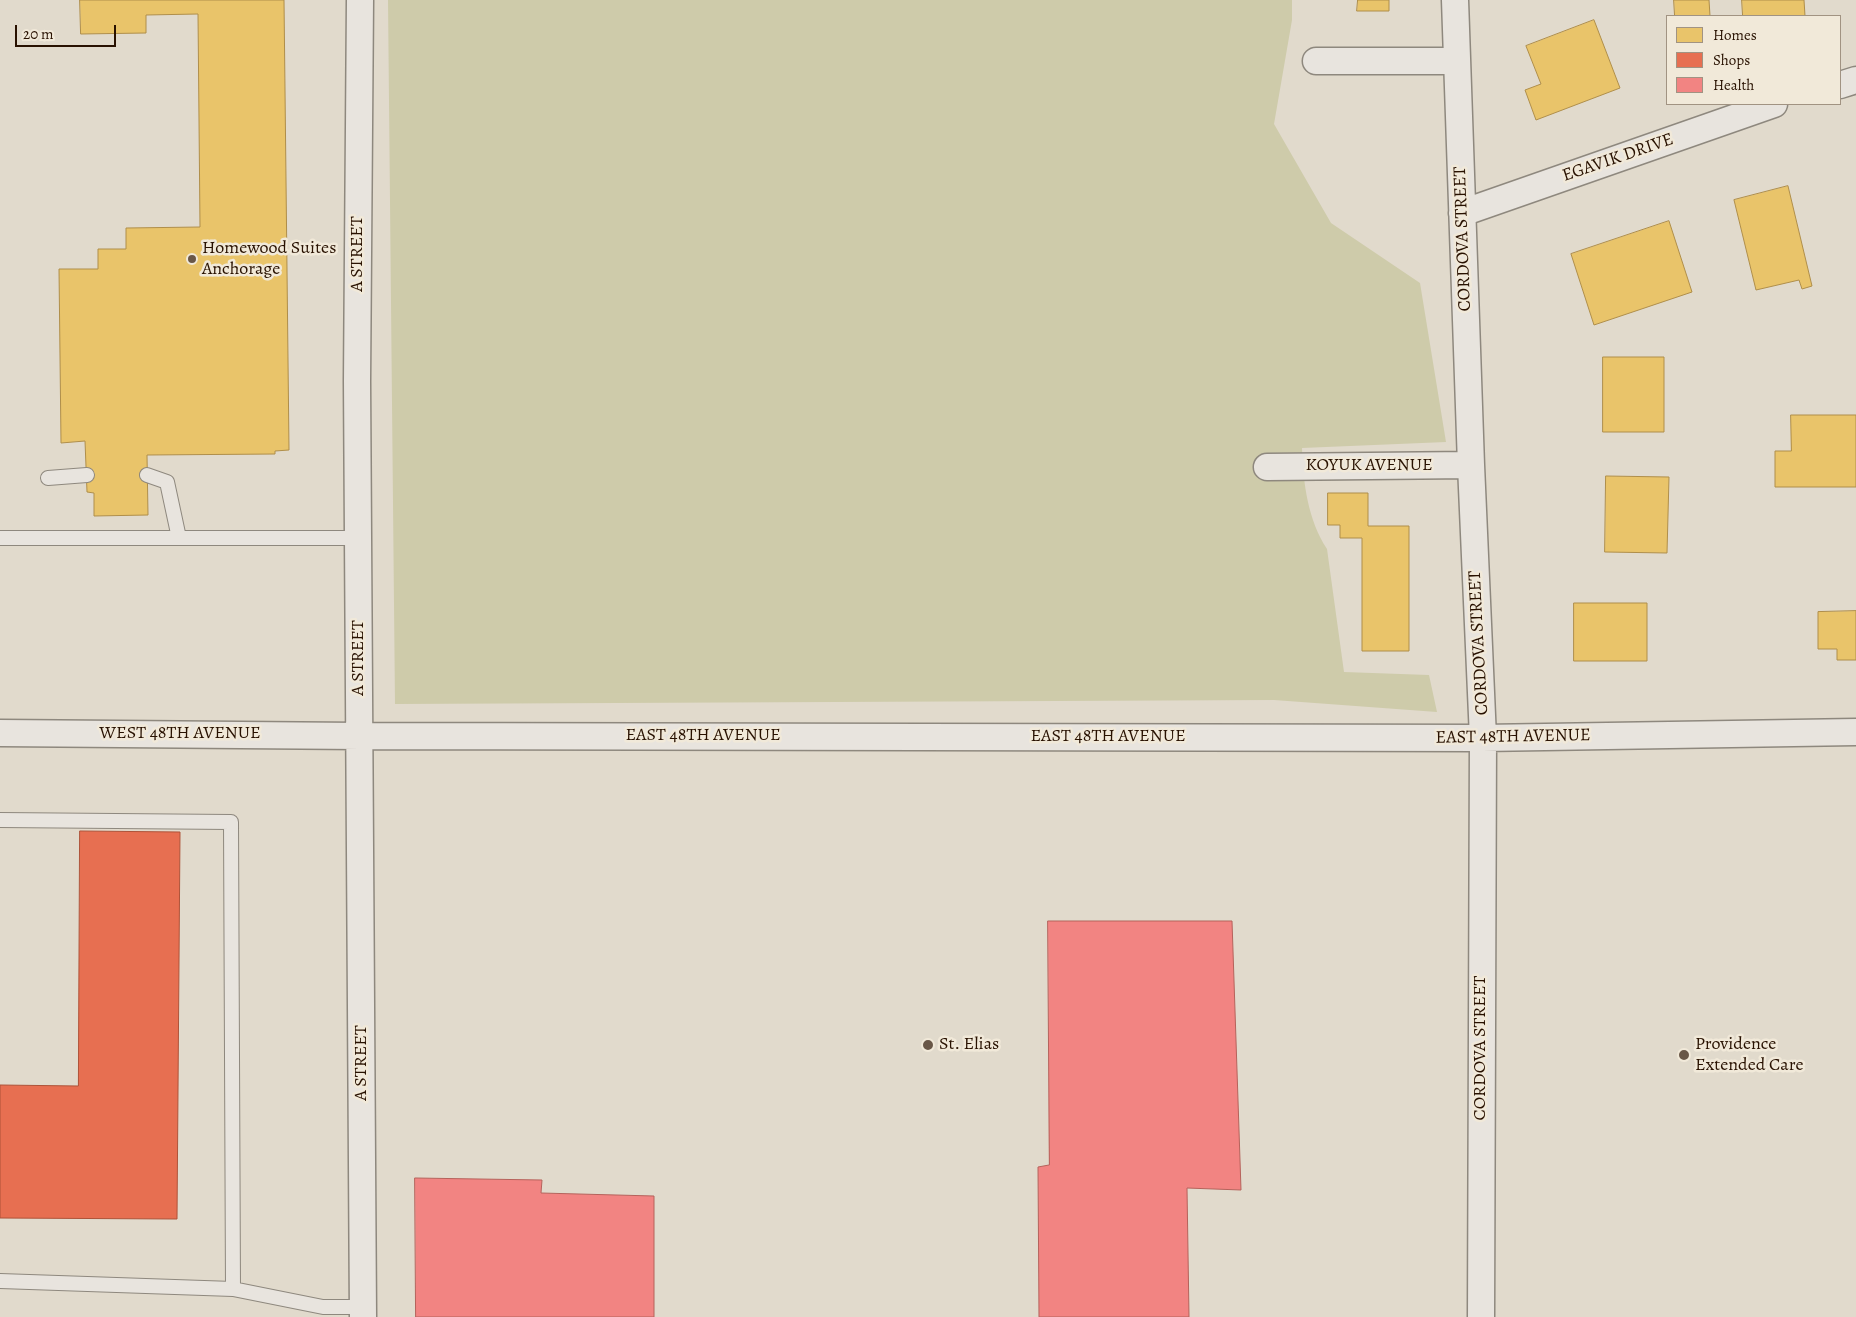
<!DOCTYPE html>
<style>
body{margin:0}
#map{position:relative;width:1856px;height:1317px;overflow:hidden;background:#e1dacc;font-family:Alegreya,serif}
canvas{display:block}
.legend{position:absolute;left:1666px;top:15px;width:175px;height:90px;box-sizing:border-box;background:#f1e9d9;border:1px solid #a19382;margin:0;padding:6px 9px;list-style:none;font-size:15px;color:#281100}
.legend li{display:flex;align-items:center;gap:10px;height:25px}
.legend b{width:25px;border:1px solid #a19382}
.scale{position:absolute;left:15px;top:25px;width:101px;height:22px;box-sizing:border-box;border:2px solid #281100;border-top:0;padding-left:6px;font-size:15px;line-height:18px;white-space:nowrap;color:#281100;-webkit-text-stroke:4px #f1e9d9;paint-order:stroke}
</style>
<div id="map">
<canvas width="1856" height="1317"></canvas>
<ul class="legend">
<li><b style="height:14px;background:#e9c46a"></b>Homes</li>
<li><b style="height:14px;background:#e76f51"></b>Shops</li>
<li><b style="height:14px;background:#f28482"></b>Health</li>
</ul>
<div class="scale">20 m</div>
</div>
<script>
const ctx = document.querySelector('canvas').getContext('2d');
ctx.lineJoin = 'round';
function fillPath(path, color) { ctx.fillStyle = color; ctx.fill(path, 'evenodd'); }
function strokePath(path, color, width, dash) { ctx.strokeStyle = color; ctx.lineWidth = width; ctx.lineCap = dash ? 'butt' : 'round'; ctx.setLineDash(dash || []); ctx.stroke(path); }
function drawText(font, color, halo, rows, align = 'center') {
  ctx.font = font + ' Alegreya,serif'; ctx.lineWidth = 5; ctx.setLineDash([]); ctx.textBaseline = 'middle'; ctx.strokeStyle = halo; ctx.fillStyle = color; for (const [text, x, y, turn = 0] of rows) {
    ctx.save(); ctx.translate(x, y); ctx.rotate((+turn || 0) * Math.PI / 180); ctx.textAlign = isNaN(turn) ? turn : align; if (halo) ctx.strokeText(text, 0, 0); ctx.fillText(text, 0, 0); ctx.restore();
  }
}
fillPath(new Path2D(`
 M388,0H1292V20L1274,124L1331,223L1420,283L1446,442L1302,448C1303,483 1308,520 1327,549L1344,672L1429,675L1437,712L1274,700L395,704Z`), '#cecbaa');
const homes = new Path2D(`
 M80,0H284L289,450L275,451V454L147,455L148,515L94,516V493L87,492L85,441L61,443L59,269H98V249H126V228L200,227L198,14L146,15V33L81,34Z
 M1358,0H1389V11H1357Z
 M1674,0H1709L1710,16H1675Z
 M1742,0H1804L1805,16H1743Z
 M1594,20L1620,88L1536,120L1525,90L1541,84L1526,46Z
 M1788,186L1812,286L1802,289L1799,280L1756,290L1734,200Z
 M1669,221L1692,292L1594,325L1571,254Z
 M1603,357H1664V432H1603Z
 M1791,415H1856V487H1775V451H1791Z
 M1606,476L1669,477L1667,553L1605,552Z
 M1328,493H1368V526H1409V651H1362V538H1340V525H1328Z
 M1574,603H1647V661H1574Z
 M1856,611V660H1837V649H1818V612Z`);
fillPath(homes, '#e9c46a');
strokePath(homes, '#af8e4a', 1);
const shops = new Path2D(`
 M80,831L180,832L177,1219L0,1218V1085L78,1086Z`);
fillPath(shops, '#e76f51');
strokePath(shops, '#ae5339', 1);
const health = new Path2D(`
 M1048,921H1232L1241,1190L1187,1188L1189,1317H1039L1038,1167L1049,1165Z
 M415,1178L542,1180L541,1193L654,1196V1317H416Z`);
fillPath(health, '#f28482');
strokePath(health, '#b5625b', 1);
const lane = new Path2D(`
 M147,475L167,482L179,538
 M48,478L87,475
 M0,538H358
 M0,820L231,822L233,1289
 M0,1281L233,1289L323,1307H363`);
const street = new Path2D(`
 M360,0L357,381L363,1317
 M1455,0L1471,465L1483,738L1481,1317
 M1316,61H1456
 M1840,85L1856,80
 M1462,213L1774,104
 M1267,467L1471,465
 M0,733L360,736L1483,738L1856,732`);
strokePath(lane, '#8e887e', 16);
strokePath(street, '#8e887e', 29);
strokePath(lane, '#e8e4de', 14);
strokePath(street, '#e8e4de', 26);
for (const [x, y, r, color] of [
 [192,259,5,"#695747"],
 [928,1045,6,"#695747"],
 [1684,1055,6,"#695747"]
]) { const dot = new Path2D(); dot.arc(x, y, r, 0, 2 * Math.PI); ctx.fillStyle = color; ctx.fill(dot); strokePath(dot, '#f1e9d9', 2); }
drawText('18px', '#281100', '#f1e9d9', [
 ["EGAVIK DRIVE",1618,158,-19],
 ["CORDOVA STREET",1463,239,-92],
 ["A STREET",358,254,-90],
 ["KOYUK AVENUE",1369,466],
 ["CORDOVA STREET",1479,643,-93],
 ["A STREET",359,658,-90],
 ["WEST 48TH AVENUE",180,734],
 ["EAST 48TH AVENUE",703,736],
 ["EAST 48TH AVENUE",1108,737],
 ["EAST 48TH AVENUE",1513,737,-1],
 ["CORDOVA STREET",1481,1048,-90],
 ["A STREET",362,1063,-90]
]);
drawText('18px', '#281100', '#f1e9d9', [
 ["Homewood Suites",202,249],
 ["Anchorage",202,270],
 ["St. Elias",939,1045],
 ["Providence",1695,1045],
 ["Extended Care",1695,1066]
], 'left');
</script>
